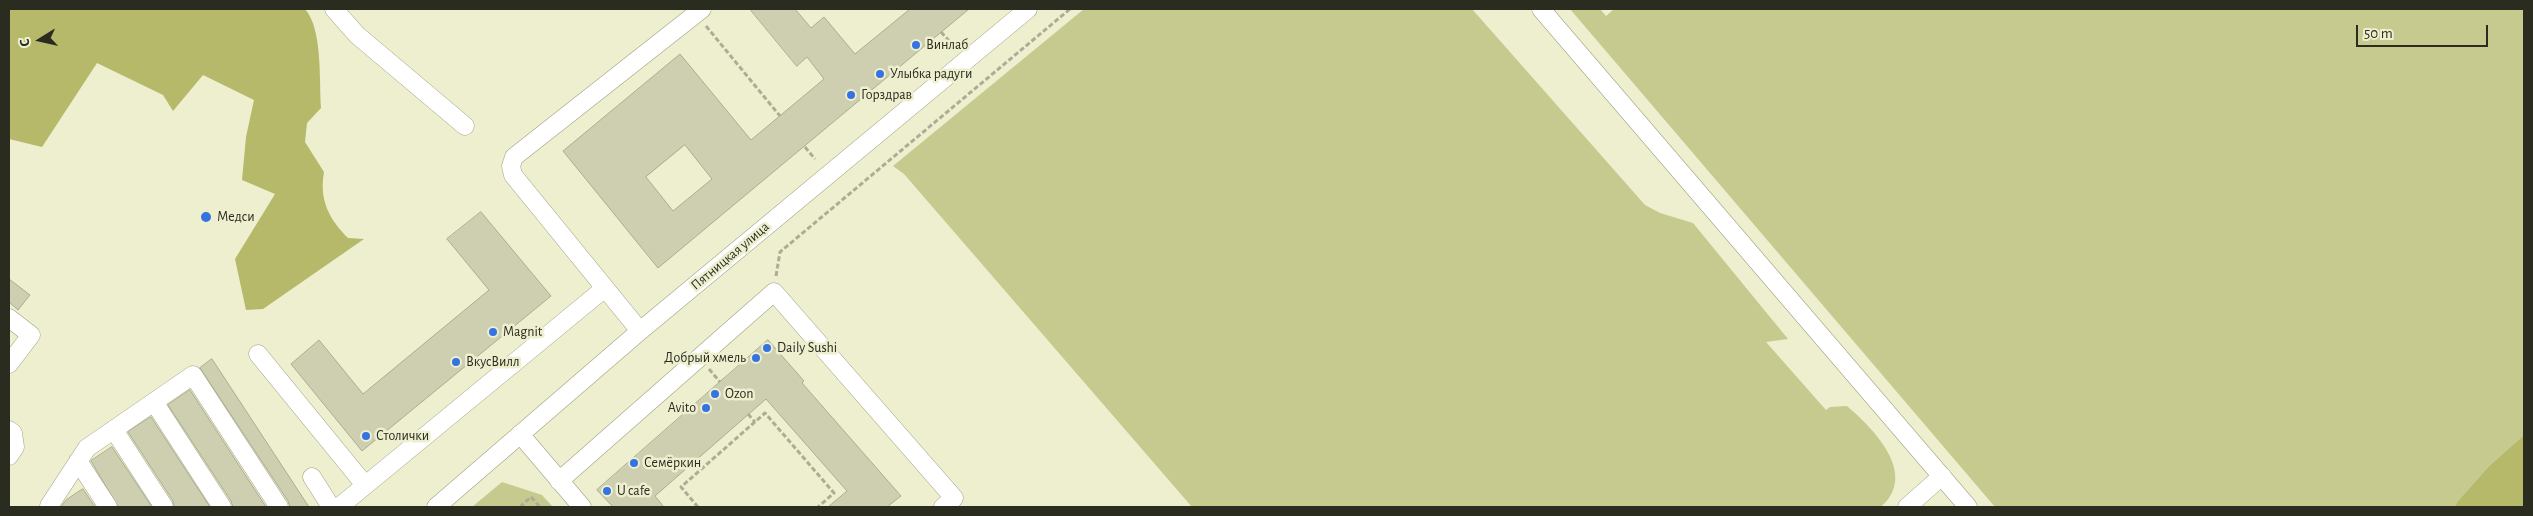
<!DOCTYPE html>
<meta charset="utf-8">
<style>
body{margin:0}
#map{position:relative;width:2533px;height:516px;overflow:hidden;background:#edefcf;font-family:"Alegreya Sans",sans-serif}
canvas{display:block}
.frame{position:absolute;inset:0;border:10px solid #2b2c20;pointer-events:none}
.north{position:absolute;left:15px;top:15px;width:50px;height:50px;-webkit-text-stroke:4px #edefcf;paint-order:stroke;rotate:260deg;font-size:14px;font-weight:700;line-height:20px;text-align:center;color:#2b2c20}
.north::after{content:'';display:block;margin:auto;width:18px;height:22px;background:#2b2c20;clip-path:polygon(50% 0,100% 100%,50% 72%,0 100%)}
.scale{position:absolute;left:2356px;top:25px;width:132px;height:22px;box-sizing:border-box;border:2px solid #2b2c20;border-top:0;padding-left:6px;font-size:15px;line-height:18px;white-space:nowrap;color:#2b2c20;-webkit-text-stroke:4px #edefcf;paint-order:stroke}
</style>
<div id="map">
<canvas width="2533" height="516"></canvas>
<div class="frame"></div>
<div class="north">С</div>
<div class="scale">50 m</div>
</div>
<script>
const ctx = document.querySelector('canvas').getContext('2d');
ctx.lineJoin = 'round';
function fillPath(path, color) { ctx.fillStyle = color; ctx.fill(path, 'evenodd'); }
function strokePath(path, color, width, dash) { ctx.strokeStyle = color; ctx.lineWidth = width; ctx.lineCap = dash ? 'butt' : 'round'; ctx.setLineDash(dash || []); ctx.stroke(path); }
function drawText(font, color, halo, rows, align = 'center') {
  ctx.font = font + ' "Alegreya Sans",sans-serif'; ctx.lineWidth = 5; ctx.setLineDash([]); ctx.textBaseline = 'middle'; ctx.strokeStyle = halo; ctx.fillStyle = color; for (const [text, x, y, turn = 0] of rows) {
    ctx.save(); ctx.translate(x, y); ctx.rotate((+turn || 0) * Math.PI / 180); ctx.textAlign = isNaN(turn) ? turn : align; if (halo) ctx.strokeText(text, 0, 0); ctx.fillText(text, 0, 0); ctx.restore();
  }
}
fillPath(new Path2D(`
 M1084,9H1472L1645,205L1660,213L1693,223L1788,339L1766,342L1826,410L1830,407L1847,406C1873,428 1919,474 1881,507H1192L904,174L893,166Z
 M1570,9H1600L1606,16L1614,9H2524V435L2489,466L2457,502L2455,507H1995Z
 M502,482L542,495L553,507H472Z`), '#c7ca8f');
fillPath(new Path2D(`
 M9,9H305C323,29 319,82 321,108L307,123L305,142L324,172C319,200 329,219 348,238L364,239L263,309L246,310L235,259L275,194L242,180L246,137L254,100L203,75L173,111L163,95L97,63L42,147L9,139Z
 M2524,435V507H2455L2457,502L2489,466Z`), '#b6b96a');
const building = new Path2D(`
 M750,9H795L811,28L824,17L855,54L910,9H969L658,268L563,151L680,54L751,140L824,79L807,57L797,66ZM685,145L712,179L673,211L646,177Z
 M481,212L551,296L362,451L291,364L319,340L363,394L489,290L447,239Z
 M9,279L30,295L18,310L9,302Z
 M768,340L804,381L802,383L901,496L887,507H828L847,491L766,399L655,496L664,507H613L597,490Z
 M212,359L309,507H290L288,501L200,368Z
 M190,390L266,507H233L231,501L168,405Z
 M151,417L210,507H174L173,501L128,432Z
 M112,447L152,507H118L91,461Z
 M83,489L95,507H61L66,500Z`);
fillPath(building, '#cdcfb0');
strokePath(building, '#aaad8e', 1);
const minor = new Path2D(`
 M334,9L357,35L465,126
 M1541,9L1968,507
 M9,318L31,335L9,364
 M640,331L513,175L511,166L514,157L702,9
 M258,354L365,485
 M154,402L222,507
 M9,430L13,433L15,447L9,456
 M114,430L164,507
 M520,434L582,507
 M78,461L108,507
 M312,477L331,507
 M559,481L774,292L954,498L943,507
 M50,507L49,506L87,448L193,375L279,507
 M339,507L605,288
 M436,507L640,331L1028,9
 M1907,507L1942,476`);
strokePath(minor, '#9ea082', 19);
strokePath(new Path2D(`
 M706,26L780,116
 M941,32L952,44
 M805,147L815,159
 M776,276L780,252L1070,9
 M709,369L720,382
 M748,414L755,422
 M520,507L531,497L540,507
 M698,507L681,487L765,413L834,493L818,507`), '#acad94', 3, [5, 2.5]);
strokePath(minor, '#fff', 18);
for (const [x, y, r, color] of [
 [916,45,5,"#3473e1"],
 [880,74,5,"#3473e1"],
 [851,95,5,"#3473e1"],
 [206,217,6,"#3473e1"],
 [493,332,5,"#3473e1"],
 [767,348,5,"#3473e1"],
 [756,358,5,"#3473e1"],
 [456,362,5,"#3473e1"],
 [715,394,5,"#3473e1"],
 [706,408,5,"#3473e1"],
 [366,436,5,"#3473e1"],
 [634,463,5,"#3473e1"],
 [607,491,5,"#3473e1"]
]) { const dot = new Path2D(); dot.arc(x, y, r, 0, 2 * Math.PI); ctx.fillStyle = color; ctx.fill(dot); strokePath(dot, '#edefcf', 2); }
drawText('14px', '#2b2c20', '#edefcf', [
 ["Винлаб",926,45],
 ["Улыбка радуги",890,74],
 ["Горздрав",861,95],
 ["Медси",217,217],
 ["Magnit",503,332],
 ["Daily Sushi",777,348],
 ["Добрый хмель",746,358,"right"],
 ["ВкусВилл",466,362],
 ["Ozon",725,394],
 ["Avito",696,408,"right"],
 ["Столички",376,436],
 ["Семёркин",644,463],
 ["U cafe",617,491]
], 'left');
drawText('14px', '#2b2c20', '#edefcf', [
 ["Пятницкая улица",730,256,-40]
]);
</script>
